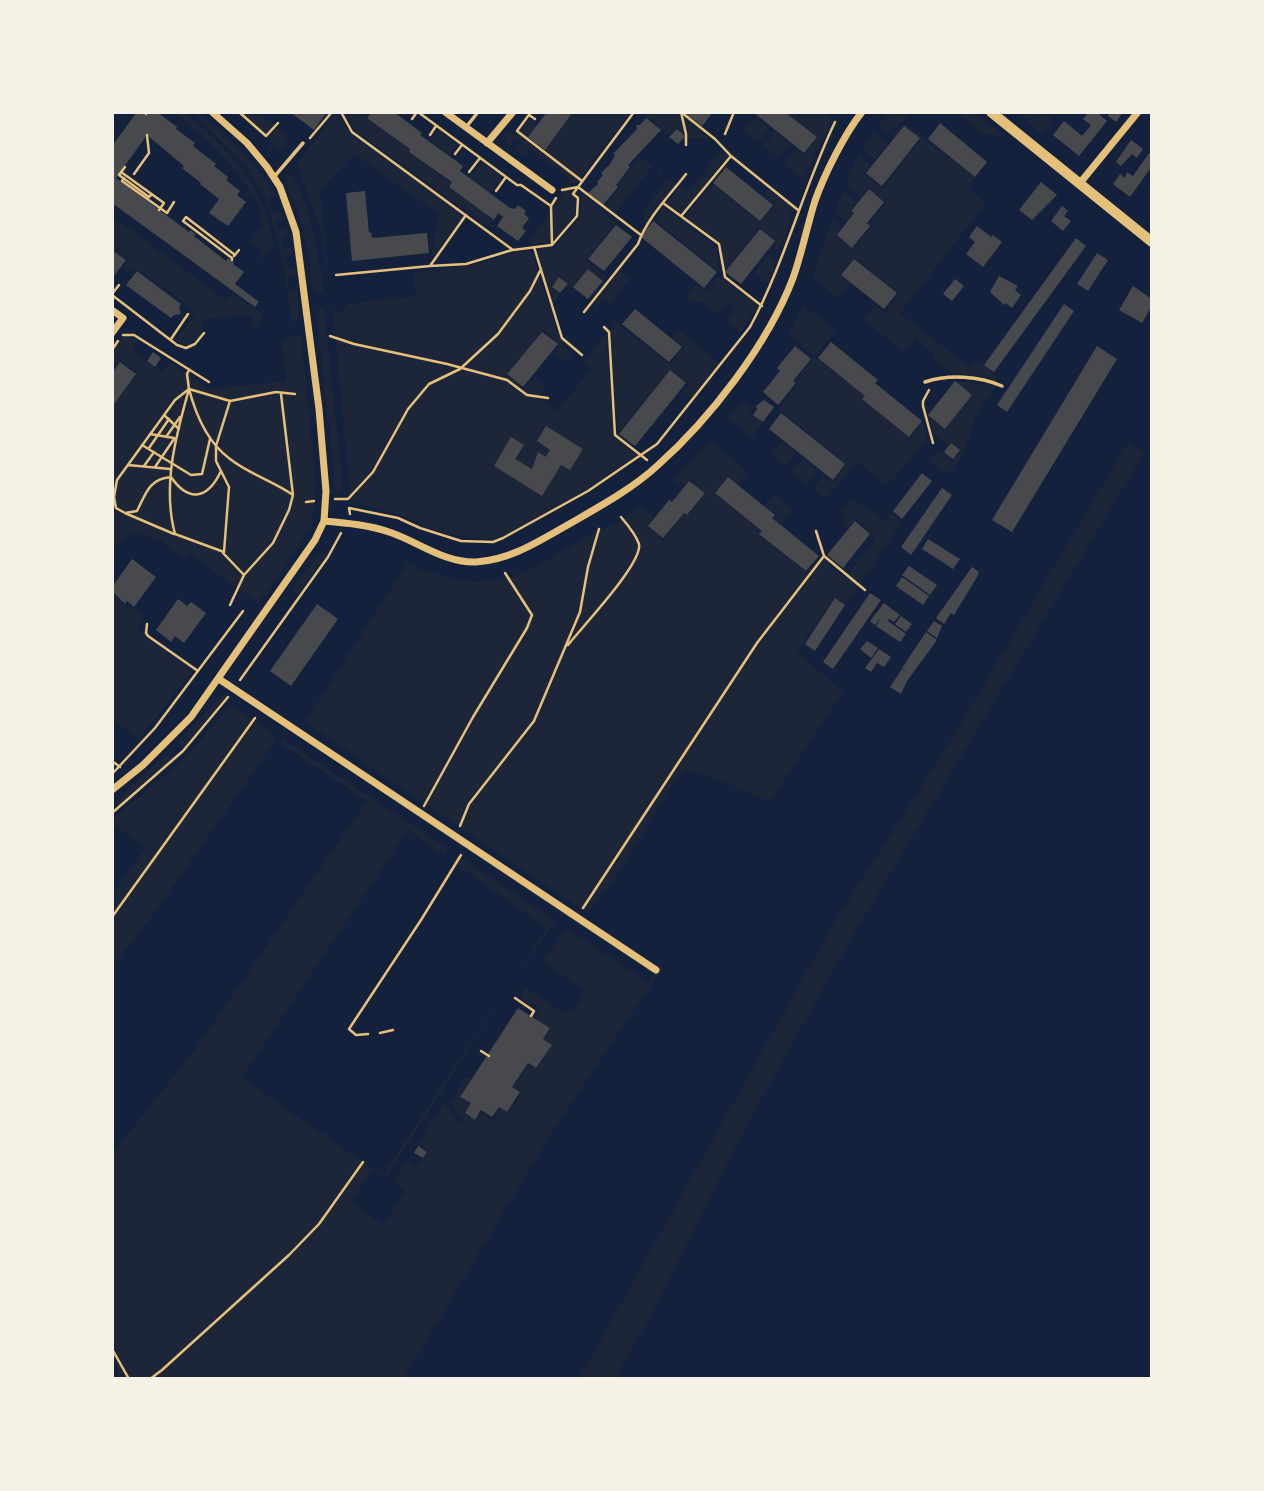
<!DOCTYPE html>
<style>
body{margin:0}
#map{position:relative;width:1264px;height:1491px;overflow:hidden;background:#14213d;font-family:"Nunito Sans",sans-serif}
canvas{display:block}
.frame{position:absolute;inset:0;border:114px solid #f6f1e7;pointer-events:none}
</style>
<div id="map">
<canvas width="1264" height="1491"></canvas>
<div class="frame"></div>
</div>
<script>
const ctx = document.querySelector('canvas').getContext('2d');
ctx.lineJoin = 'round';
function fillPath(path, color) { ctx.fillStyle = color; ctx.fill(path, 'evenodd'); }
function strokePath(path, color, width, dash) { ctx.strokeStyle = color; ctx.lineWidth = width; ctx.lineCap = dash ? 'butt' : 'round'; ctx.setLineDash(dash || []); ctx.stroke(path); }
fillPath(new Path2D(`
 M173,112H184C229,151 265,185 273,244L261,259L258,257L261,251L250,243L264,223L259,219L264,213L261,207L234,168L201,134Z
 M192,112H199C229,138 255,162 276,195L268,199L273,213L280,211L283,218L275,221L278,231L286,229L289,235L281,238L283,250L291,247L293,254L285,255L288,270L296,268L297,275L288,277L289,290L297,289L299,317L292,324L281,251L265,196L243,163Z
 M239,112H259L287,135L288,141L280,151L274,146L266,153L272,143Z
 M337,112L351,133L463,215L430,260L439,214L354,154L320,191L330,289L321,231L297,164Z
 M346,112H371L367,118L410,149L408,152L451,183L448,187L493,220L488,227L356,131Z
 M574,112H630L577,183L566,184L570,179L529,148L523,156L516,151L522,143L515,138L507,146L505,138L509,133L515,135L529,119L538,125L528,138L545,150Z
 M641,112H678L711,139C697,137 689,137 677,145L686,135L677,128L668,136Z
 M787,112H824L833,119L804,179L784,164L795,149L804,155L818,138Z
 M888,112H901L908,118L889,133L878,125Z
 M957,112H974L1003,136L983,134Z
 M1019,112H1045L1053,119L1041,134Z
 M755,116L769,128L757,142L743,130Z
 M905,123L975,178L967,187L986,203L900,313L971,368L978,360C984,365 995,371 997,379C998,389 985,400 981,407C967,430 970,459 945,474L929,462L938,450L953,459L961,450L951,442L948,445L932,432L928,415L945,429L972,395L955,381L988,385L989,377L951,373L932,358L935,355L916,338L904,352L863,319L876,305L885,312L899,294L854,257L840,274L850,284L838,298L812,277L833,218L842,227L836,235L853,249L871,227L869,224L886,203L868,188L861,196L845,185L859,154L871,165L864,173L883,187L921,140L905,125L894,138L891,135Z
 M438,130L457,144L449,155L430,141Z
 M775,132L790,145L779,158L763,146Z
 M873,132L888,144L875,159L862,149Z
 M721,150L728,156L681,214L667,203L679,186L687,191L695,185Z
 M640,157L653,166L615,213L605,205L620,187L617,184Z
 M482,162L502,177L490,193L470,178Z
 M662,168L660,173L675,184L645,225L644,211L666,181L658,174Z
 M290,173C313,203 318,257 324,293L316,292L312,287L309,255L302,225L284,176Z
 M713,184L760,222L775,203L764,193L768,188L790,206L788,212L793,215L778,253L774,249L777,242L759,228L725,270L720,243L684,217Z
 M575,188L570,195L576,200L575,215L553,242L528,245L565,189Z
 M581,192L616,223L586,260L606,277L604,280L588,268L572,287L559,276L551,287L560,295L552,305L537,250L555,247L581,216Z
 M844,192L857,202L850,211L853,214L847,220L835,212Z
 M664,207L716,247L721,274L655,220Z
 M112,216L225,300H227L232,294L263,314L258,326L252,327L251,315L203,319L200,336L186,345L175,341L195,313L183,305L185,302L133,267L127,273L123,268L128,260L112,249Z
 M532,251L558,335L571,354L564,362L554,355L560,346L543,330L506,374L524,389L535,377L546,387L539,397L556,411L592,369L584,362L606,334L614,436L639,457L526,526L502,536L483,539L437,532L402,515L351,501L332,306L336,312H342L348,304L416,296L414,275L416,272L475,265L513,253Z
 M768,255L776,263L768,283L754,272Z
 M619,270L630,278L611,304L603,298L596,308L594,305Z
 M719,275L758,306L741,332L727,321L735,309L728,303L719,314L701,302H691L686,298L696,284L707,291Z
 M803,305L836,330L815,356L789,335Z
 M324,308L343,484L341,492L336,493L318,330L316,310Z
 M615,322L670,364L683,347L672,338L678,329L720,364L691,399L683,391L689,385L670,370L618,433L610,331Z
 M301,336L316,485L311,527L266,595L257,601L233,586L190,552L184,559L160,540L133,533L112,549V408L138,373L121,360L114,368L112,367V352L123,337H130L138,340L133,350L162,373L170,362L210,389L286,381L282,342L288,337Z
 M812,359H819L866,396L863,400L910,438L923,423L928,437L891,482H883L857,462L826,499L813,489L823,476L832,482L846,464L778,409L798,384L795,381Z
 M743,401L753,407L749,412L763,423L752,437L728,419Z
 M710,441L748,472L738,484L728,477L714,493L763,531L761,536L807,573L821,557L846,578L875,538L856,519L847,528L841,523L846,518L841,512L851,500L858,505L860,503L885,521L892,513L902,521L847,604L835,598L803,642L798,653L843,692L769,802L721,780L687,770L676,779L614,880L587,913L305,722L407,564C496,601 523,575 599,529C616,529 627,516 640,506L653,518L647,526L664,540L684,513L687,516L706,493L690,480L683,486L673,479Z
 M782,441L796,453L786,466L771,454Z
 M1128,443L1144,453L850,940L752,1115L664,1290L615,1379H579L835,922L952,739Z
 M803,458L818,471L806,485L791,472Z
 M774,494L793,509L781,524L774,519L777,515L765,506Z
 M320,550L327,554L297,596L291,591Z
 M112,593L127,607L129,605L145,617L137,630L193,670L139,739L112,719Z
 M222,694H228L183,748L178,743Z
 M231,706L274,733L272,737L276,740L152,916L112,967V895L146,847L112,824V819L179,764Z
 M283,739L448,849L444,855L408,830L241,1078L372,1168L374,1167L384,1173L547,928L453,862L457,855L556,921L516,976L387,1176L373,1169L351,1202L383,1225L405,1192L394,1181L407,1161L417,1167L422,1159L414,1153L423,1159L428,1152L417,1145L444,1103L456,1118L455,1120L461,1124L464,1120L450,1103L466,1078L470,1079L459,1097L470,1104L464,1113L475,1120L481,1112L493,1120L500,1108L508,1113L521,1093L513,1087L528,1064L537,1069L552,1045L544,1039L551,1028L535,1018L541,1008L532,1002L529,1005L522,1000L520,995L525,987L564,1014L570,1009H575L581,1001L579,995L582,989L543,961L567,928L648,982L661,966L663,967L551,1133L403,1379H120L112,1359V1154L197,1047L367,801L280,743Z
 M170,752L173,758L112,810L118,804L116,800L118,797Z`), '#1d2539');
fillPath(new Path2D(`
 M137,112L146,114L157,112L177,127L176,129L195,143L193,146L216,164L214,166L228,177L226,180L240,191L237,195L246,202L228,226L209,213L219,199L200,184L201,183L182,168L184,166L147,135L116,178L189,232L190,230L196,234L194,236L226,261L228,258L234,262L233,264L244,272L235,284L259,302L255,307L112,203V146Z
 M290,112H324L326,113L314,130Z
 M372,112H394L422,133L420,135L463,166L460,171L510,208L515,209L518,205L526,211L524,214L529,218L522,228L526,231L518,241L497,226L503,217L498,213L494,220L449,187L452,182L409,152L410,149L367,118Z
 M547,112H573L545,150L528,137Z
 M687,112H713L702,126L686,114Z
 M753,112H785L817,137L804,153Z
 M1089,112H1101L1099,114L1107,121L1079,156L1053,135L1064,121L1082,136L1091,125L1083,119Z
 M1110,112H1123L1116,122L1108,116Z
 M646,118L661,130L628,165L630,167L616,185L618,187L603,205L588,193L598,184L597,182L603,175L601,173L610,164L615,155L613,154L637,129L636,125H640Z
 M940,123L987,162L975,177L928,139Z
 M904,126L920,138L882,186L866,173Z
 M677,129L685,136L678,144L669,137Z
 M1131,140L1143,149L1137,158L1132,154L1121,166L1116,162Z
 M1149,153L1152,155V166L1130,197L1113,184L1120,174L1125,178L1127,172L1133,176Z
 M726,167L773,205L760,221L713,183Z
 M1041,182L1057,195L1032,220L1019,210Z
 M869,189L884,202L867,223L870,226L852,248L837,235L854,213L851,211Z
 M365,191L369,233L371,232L372,238L427,233L429,253L352,261L346,193Z
 M1062,206L1068,211L1064,216L1071,221L1063,231L1051,221Z
 M653,221L717,272L704,288L641,237Z
 M616,225L632,237L604,271L588,259Z
 M977,226L991,237L993,235L1002,242L983,267L966,254L975,242L969,237Z
 M760,229L775,241L741,284L725,272Z
 M1076,238L1086,246L994,372L984,365Z
 M112,250L126,260L114,276L112,275Z
 M1097,253L1108,260L1088,291L1077,284Z
 M854,259L897,293L884,309L841,275Z
 M588,269L603,281L588,299L573,287Z
 M137,271L181,304L179,307L181,314L174,315L171,318L126,285Z
 M999,276L1018,286L1015,290L1021,295L1012,308L1006,303L1004,305L990,292Z
 M559,277L568,284L560,293L552,287Z
 M955,279L964,286L952,301L943,294Z
 M1133,286L1152,299V306L1142,323L1119,310Z
 M1064,304L1074,311L1007,412L997,405Z
 M635,309L682,347L669,362L622,324Z
 M542,332L558,344L523,387L507,374Z
 M831,342L878,380L875,383L922,421L909,437L862,399L865,396L818,358Z
 M795,346L811,359L793,381L796,383L778,405L763,392L780,371L777,368Z
 M1097,346L1117,359L1012,532L992,520Z
 M153,352L161,358L155,367L147,361Z
 M120,362L136,374L112,407V373Z
 M670,370L686,383L635,446L619,434Z
 M955,381L972,395L945,429L928,415Z
 M764,400L774,407L763,422L753,415L757,409L756,406Z
 M781,413L845,464L833,480L769,429Z
 M546,426L583,449L570,470L561,465L542,496L494,466L511,437L524,445L515,459L532,469L538,452L546,457L550,450L537,441Z
 M951,443L960,450L953,459L944,452Z
 M922,473L932,481L902,519L893,511Z
 M728,477L775,515L772,518L819,556L806,571L759,534L762,531L715,493Z
 M689,481L705,493L687,515L684,513L663,538L648,526L669,500L672,502Z
 M942,488L952,495L911,555L901,547Z
 M855,521L870,534L843,568L827,555Z
 M928,539L960,559L953,569L922,549Z
 M132,559L156,577L134,607L127,601L125,604L112,591V587Z
 M909,566L937,585L930,595L902,575Z
 M972,567L979,572L977,577L954,615L951,613L944,624L936,618Z
 M902,577L929,596L923,605L896,586Z
 M870,593L881,600L833,669L823,662Z
 M835,598L845,605L815,651L805,644Z
 M178,599L187,606L191,602L206,613L184,643L175,636L171,642L156,630Z
 M884,603L900,615L894,622L889,619L888,621L906,634L900,642L876,626L882,616L875,625L870,621Z
 M317,604L338,619L291,686L270,671Z
 M901,616L912,624L906,632L895,624Z
 M934,621L942,626L937,638L927,631Z
 M926,632L937,640L907,681L901,694L890,687L902,669L908,673L902,668Z
 M867,641L878,648L871,658L860,649Z
 M879,649L891,657L884,667L877,663L871,672L865,668Z
 M518,1008L550,1028L543,1039L552,1045L536,1068L528,1063L512,1087L520,1092L507,1112L499,1107L492,1117L481,1110L475,1120L465,1113L471,1103L460,1097Z
 M418,1146L427,1152L423,1158L414,1153Z`), '#48494c');
strokePath(new Path2D(`
 M145,112L146,114
 M239,112L266,136L278,123
 M341,112L352,132L513,250L552,245L577,216L578,198L573,194L578,187L562,190
 M418,112L517,185H521L551,206L552,245
 M531,112L517,131L582,181
 M634,112L578,187L641,235
 M681,112L715,139L731,156L798,210
 M681,112L686,134V145
 M529,115L535,119
 M412,119L417,112
 M725,134L734,112
 M430,135L436,126
 M310,138L332,112
 M455,154L462,145
 M125,167L119,175L149,197L151,195
 M121,172L164,203L159,210
 M469,172L480,158
 M134,174L149,153L147,135
 M124,178L122,181L167,213L174,202
 M496,191L506,177
 M663,203L719,244L725,277L762,306
 M551,206L556,198
 M682,215L731,156
 M534,247L562,338L582,355
 M234,256L239,250
 M232,260V258L183,221L186,217L235,255
 M430,266L466,264L512,250
 M336,275L430,266L466,215
 M112,294L119,285
 M112,295L177,345L186,348L195,344L204,333
 M584,312L638,244C647,218 670,195 686,174
 M604,327L609,332L615,435L647,460
 M123,335H134L209,382
 M330,336L354,344L447,364L507,380L527,395L548,398
 M171,339L188,314
 M112,350L118,341
 M189,370L187,374L189,389L175,400L117,480L114,497L116,508L125,513L137,511C146,493 149,479 171,477C189,503 208,499 221,471
 M189,389L230,401
 M929,390L923,401V406L933,443
 M281,394L293,495
 M164,415L179,429
 M150,434L174,438
 M166,437L180,417
 M142,445L191,475L202,474L210,439
 M149,448L169,419
 M128,465L170,469
 M144,466L154,452
 M155,467L174,439
 M335,499H348L373,472L408,409L429,384L460,369L498,334L530,291L541,269
 M306,502L314,501
 M125,513L174,534
 M350,514L349,508L398,518L420,528L461,541L493,542L503,538L588,491L657,444L750,327C785,262 803,189 835,122
 M816,531L824,556L865,590
 M223,553L244,575
 M230,605L244,575L273,543L289,510L293,495C273,481 249,474 230,459C207,442 196,416 189,389C176,435 162,486 175,534L224,552L229,487L216,461V446L230,401L276,392L295,394
 M147,624L146,633L148,636L198,671
 M568,645C582,627 643,563 639,544C636,535 627,524 621,517
 M240,680L328,557L341,533
 M112,761L120,767
 M112,774L155,728L243,611
 M424,806L473,717L527,628L532,615L505,573
 M112,813L183,751L228,697
 M460,826L469,804L534,721L580,612L588,567L599,529
 M583,908L757,643L824,556
 M112,917L255,718
 M515,998L534,1011L531,1016
 M380,1033L393,1030
 M368,1034L356,1035L349,1029L421,920L461,855
 M481,1051L489,1056
 M112,1349L129,1379
 M150,1379L162,1370L289,1255L319,1224L363,1162`), '#e5c07b', 2.5);
strokePath(new Path2D(`
 M467,126L478,112
 M274,177L303,143
 M925,382C949,374 979,376 1002,386`), '#e5c07b', 3.5);
strokePath(new Path2D(`
 M445,112L552,190
 M487,143L513,112
 M1080,183L1138,112
 M112,310L123,318L112,333
 M324,521C347,523 370,525 392,533C420,543 445,563 476,562C509,560 536,543 564,527C595,509 631,490 657,466C710,419 768,344 793,278C802,253 807,226 815,201C824,175 845,133 862,112
 M219,679L656,970
 M112,790L143,765L191,717L315,540L324,521L326,491L319,409L296,232L280,187L267,167L247,143L212,112`), '#e5c07b', 7);
strokePath(new Path2D(`
 M991,112L1152,242`), '#e5c07b', 10);
</script>
